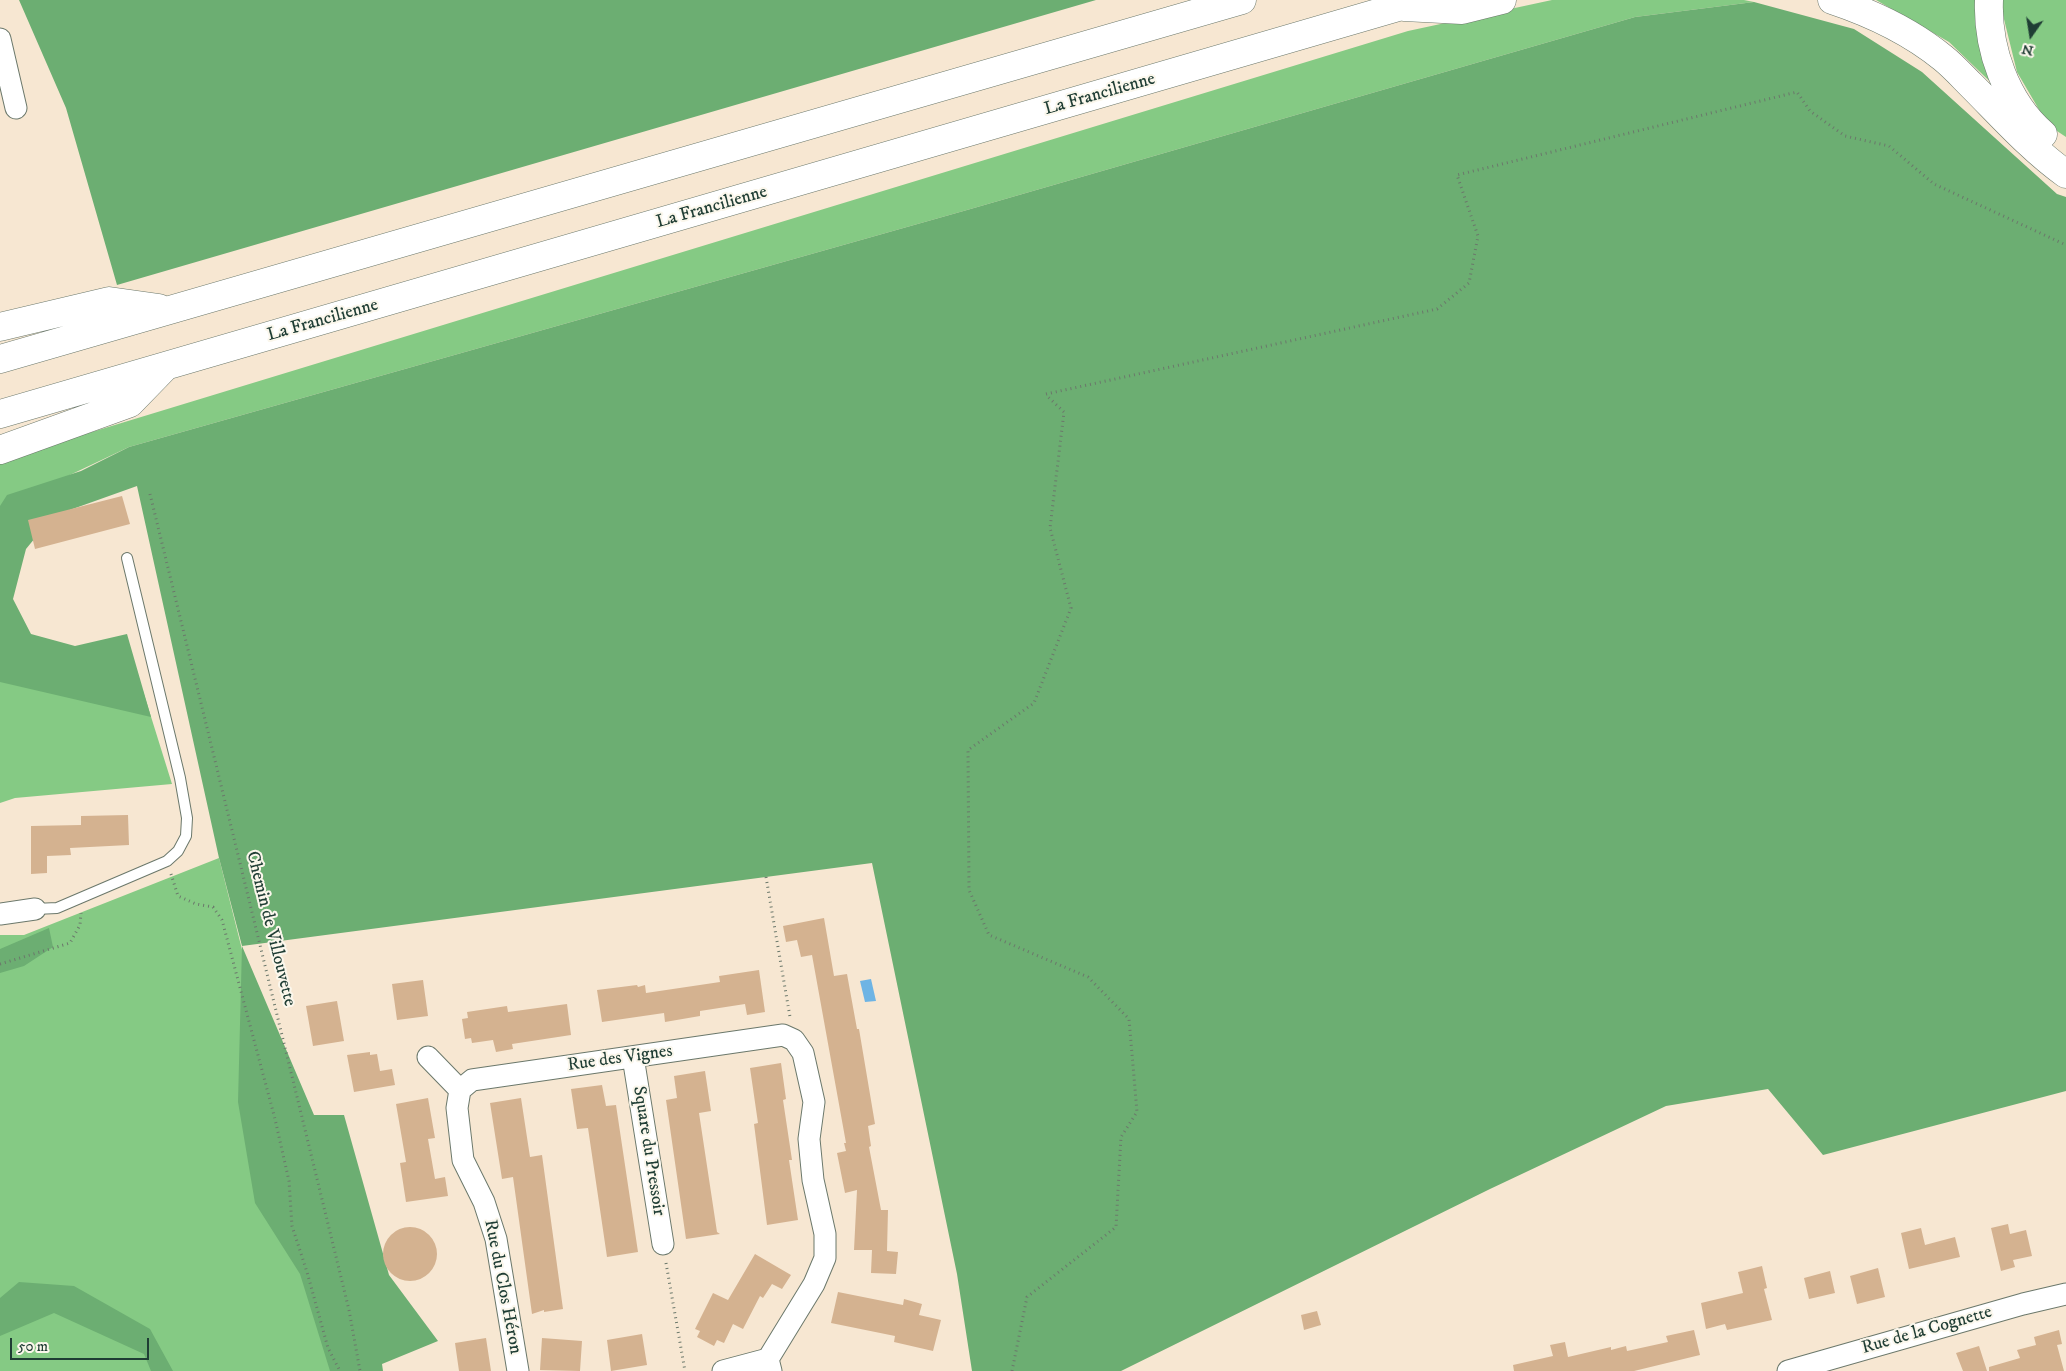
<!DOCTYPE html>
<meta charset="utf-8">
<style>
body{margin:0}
#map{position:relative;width:2066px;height:1371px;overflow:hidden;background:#f7e7d2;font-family:"IM FELL DW Pica",serif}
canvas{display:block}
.north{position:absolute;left:2006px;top:10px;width:50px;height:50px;-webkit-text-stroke:4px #fbf7ec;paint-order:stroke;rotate:193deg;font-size:14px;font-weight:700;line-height:20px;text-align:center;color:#1f3d34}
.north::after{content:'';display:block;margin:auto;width:18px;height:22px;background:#1f3d34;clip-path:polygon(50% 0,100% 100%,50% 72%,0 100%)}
.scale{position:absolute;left:10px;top:1338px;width:139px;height:22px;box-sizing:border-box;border:2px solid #1f3d34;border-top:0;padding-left:6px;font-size:15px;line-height:18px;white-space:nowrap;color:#1f3d34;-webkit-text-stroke:4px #fbf7ec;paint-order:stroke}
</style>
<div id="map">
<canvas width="2066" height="1371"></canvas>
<div class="north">N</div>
<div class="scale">50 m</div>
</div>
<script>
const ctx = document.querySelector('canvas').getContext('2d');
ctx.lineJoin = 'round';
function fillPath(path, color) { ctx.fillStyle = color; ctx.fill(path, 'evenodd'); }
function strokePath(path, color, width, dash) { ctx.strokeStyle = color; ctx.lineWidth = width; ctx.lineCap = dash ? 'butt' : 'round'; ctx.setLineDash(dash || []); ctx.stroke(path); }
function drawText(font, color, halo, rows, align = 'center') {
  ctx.font = font + ' "IM FELL DW Pica",serif'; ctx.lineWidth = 4; ctx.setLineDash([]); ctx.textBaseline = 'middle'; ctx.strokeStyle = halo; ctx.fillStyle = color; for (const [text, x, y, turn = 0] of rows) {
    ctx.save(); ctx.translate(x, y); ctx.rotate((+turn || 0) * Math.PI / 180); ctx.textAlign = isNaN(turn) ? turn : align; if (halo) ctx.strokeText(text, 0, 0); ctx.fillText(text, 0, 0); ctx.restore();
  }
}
fillPath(new Path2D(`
 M1552,0H1744L1754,2L1635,17L967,210L129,447L0,508V460L1408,31Z
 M1876,0H1982L2010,101L1949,42Z
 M2002,0H2066V137L2048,125L2017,72L2001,7Z
 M0,649L143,691L172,784L15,798L0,803Z
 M219,858L348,1371H0V935H24Z`), '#85ca84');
fillPath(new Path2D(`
 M19,0H1096L117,285L66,108Z
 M1754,2L1854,29L1922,72L2057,194L2066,197V1091L1823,1155L1768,1089L1666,1106L1490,1189L1121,1371H972L957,1274L872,863L242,946L314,1115H344L389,1275L438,1341L382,1364L383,1371H330L300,1274L255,1203L238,1102L242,946L219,858L137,486L53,516L26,549L13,599L31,634L75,646L127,634L151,717L0,682V506L7,495L81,471L129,447L967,210L1635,17Z
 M49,928L53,947L24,966L0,973V949Z
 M19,1282L74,1286L150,1329L173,1371H151L144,1354L54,1313L0,1336V1298Z`), '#6cae72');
fillPath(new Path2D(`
 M871,979L876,1001L865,1002L860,981Z`), '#6eb4e4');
fillPath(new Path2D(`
 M122,496L130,524L35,549L28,520Z
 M128,815L129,845L70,848L71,855L47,856V873L31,874V826L81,825V816Z
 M824,918L834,976L847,974L857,1029H859L875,1124L868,1126L871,1146L869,1147L881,1210H888L887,1251L898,1252L896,1274L871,1273L872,1250H854L857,1190L845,1193L837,1153L846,1151L844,1143H846L812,955L801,957L797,940L786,942L783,926Z
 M759,970L765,1012L747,1015L745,1004L700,1011V1016L665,1022L664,1013L602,1022L597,990L637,985L638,987L645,985L646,993L720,982L719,976Z
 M423,980L428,1016L397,1020L392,984Z
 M337,1001L344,1041L313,1046L306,1006Z
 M567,1004L571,1035L512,1044L513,1049L496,1052L493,1040L472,1043L471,1038L465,1039L462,1019L468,1018L467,1012L507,1006L508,1012Z
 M370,1052V1055L377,1054L380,1071L392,1069L395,1085L354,1092L347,1055Z
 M781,1063L786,1099L783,1100L792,1160H789L798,1220L767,1225L754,1124L758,1123L750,1068Z
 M705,1071L711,1111L699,1113L717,1232L720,1234L686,1239L666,1100L677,1098L674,1076Z
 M602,1085L606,1106L616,1105L638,1252L607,1257L588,1128L577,1129L571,1089Z
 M428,1098L435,1138L428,1139L435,1179L445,1177L448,1196L406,1202L400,1163L406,1162L396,1104Z
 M521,1098L530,1157L542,1155L563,1309L544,1312V1310L532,1314L513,1177L502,1179L490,1103Z
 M2008,1224L2010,1234L2026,1230L2032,1256L2013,1260L2015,1267L2001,1271L1991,1228Z
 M383 1254a27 27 0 1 1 54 0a27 27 0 1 1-54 0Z
 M1921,1228L1925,1245L1955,1237L1960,1257L1909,1269L1901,1233Z
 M755,1254L791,1275L782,1289L772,1284L763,1298L760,1296L743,1329L733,1324L724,1343L717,1340L714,1346L697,1337L700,1331L695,1329L713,1293L728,1300Z
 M1762,1266L1767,1288L1764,1289L1772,1320L1727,1330L1725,1324L1706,1329L1701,1303L1743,1293L1738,1272Z
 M1878,1268L1885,1297L1857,1304L1850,1276Z
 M1830,1271L1835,1293L1809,1299L1804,1278Z
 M838,1292L903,1305L904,1299L922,1304L919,1315L941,1320L933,1351L894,1342L895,1336L831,1323Z
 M1317,1311L1321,1325L1304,1330L1301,1315Z
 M1694,1330L1700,1355L1634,1371H1514L1513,1365L1553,1356L1550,1345L1565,1342L1568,1357L1611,1347V1350L1626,1346L1627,1351L1668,1342L1666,1336Z
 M2059,1330L2062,1344L2057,1345L2064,1371H1989V1367L2020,1358L2017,1350L2036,1345L2034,1337Z
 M642,1334L647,1365L611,1371L607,1340Z
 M486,1338L491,1371H459L455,1343Z
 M542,1338L582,1341L580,1371L540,1370Z
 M1979,1346L1987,1371H1963L1956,1353Z`), '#d4b290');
const lane = new Path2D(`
 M35,909L57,908L167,861L178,851L186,836L187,818L180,778L127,558`);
const street = new Path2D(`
 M0,39L16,108
 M0,914L35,909
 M428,1057L460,1090
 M633,1057L663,1244
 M460,1090L472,1080L783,1035L794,1040L803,1053L814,1102L809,1139L813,1180L825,1234V1258L814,1284L768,1359L771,1371
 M460,1090L457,1108L463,1160L484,1202L496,1239L518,1371
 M723,1371L768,1359
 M1788,1371L2023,1304L2066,1294`);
const highway = new Path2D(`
 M1832,0C1871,13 1911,32 1943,58C1953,66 1962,76 1971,85C2001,115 2031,149 2066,174
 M1989,0C1987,48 2006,102 2043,134
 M1404,7L1462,10L1502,0
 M0,327L109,301L159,308
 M0,359L1242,0
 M0,414L1422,0
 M0,450L130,403L164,368`);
strokePath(lane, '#6b786b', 12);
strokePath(street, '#6b786b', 23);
strokePath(highway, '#6b786b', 29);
strokePath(new Path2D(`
 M1046,394L1437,309L1469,283L1478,236L1457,175L1797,92L1810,111L1845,136L1889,146L1934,184L2066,245
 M150,494L349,1310L360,1371
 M171,874L178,896L196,904L213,907L222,920L275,1119L289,1181L292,1226L307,1272L328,1348L340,1371
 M766,877L790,1017
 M0,964L70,943L80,925L81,913
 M666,1263L685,1371
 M1012,1371L1027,1297L1116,1227L1121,1137L1137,1112L1129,1019L1088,977L989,935L969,890L968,750L1034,703L1071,608L1050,528L1064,412L1046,395`), '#6b786b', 3, [1, 4]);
strokePath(lane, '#fff', 10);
strokePath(street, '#fff', 21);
strokePath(highway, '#fff', 28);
drawText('18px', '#1f3d34', '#fbf7ec', [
 ["La Francilienne",1100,95,-16],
 ["La Francilienne",712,208,-16],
 ["La Francilienne",323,321,-16],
 ["Chemin de Villouvette",270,929,76],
 ["Rue des Vignes",620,1059,-8],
 ["Square du Pressoir",648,1151,81],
 ["Rue du Clos Héron",502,1287,79],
 ["Rue de la Cognette",1927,1331,-16]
]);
</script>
